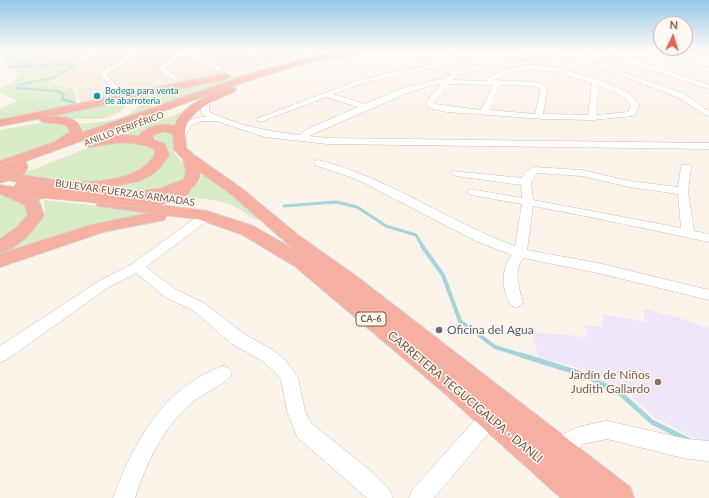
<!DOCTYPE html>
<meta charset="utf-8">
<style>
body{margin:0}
#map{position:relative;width:709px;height:498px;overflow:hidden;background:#fcf3ea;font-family:Lato,sans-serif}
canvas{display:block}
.north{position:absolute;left:653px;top:16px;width:40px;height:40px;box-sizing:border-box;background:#fff8f0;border:1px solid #c9b8af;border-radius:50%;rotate:4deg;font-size:11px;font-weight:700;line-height:16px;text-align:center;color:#78584d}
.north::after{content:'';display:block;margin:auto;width:14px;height:18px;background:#e46451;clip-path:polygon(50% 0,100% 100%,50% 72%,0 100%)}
</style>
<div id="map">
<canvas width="709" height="498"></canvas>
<div class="north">N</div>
</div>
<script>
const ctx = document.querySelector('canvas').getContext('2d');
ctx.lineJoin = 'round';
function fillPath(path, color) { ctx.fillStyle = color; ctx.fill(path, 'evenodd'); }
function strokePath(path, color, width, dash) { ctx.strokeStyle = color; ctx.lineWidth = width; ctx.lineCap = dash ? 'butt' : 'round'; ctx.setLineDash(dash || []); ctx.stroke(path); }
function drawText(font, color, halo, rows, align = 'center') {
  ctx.font = font + ' Lato,sans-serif'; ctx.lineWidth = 3; ctx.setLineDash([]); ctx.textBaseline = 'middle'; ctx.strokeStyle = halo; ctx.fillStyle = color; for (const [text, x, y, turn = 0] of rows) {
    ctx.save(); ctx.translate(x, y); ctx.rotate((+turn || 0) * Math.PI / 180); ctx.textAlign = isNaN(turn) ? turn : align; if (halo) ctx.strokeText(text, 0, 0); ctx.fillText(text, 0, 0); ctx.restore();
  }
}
fillPath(new Path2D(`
 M47,50H331L81,105L77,89L69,86L50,83L80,70L81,66L40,62L35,55Z`), '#f4e5d8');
fillPath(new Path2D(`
 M50,50H94L65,61L45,60L38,55Z
 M643,309L677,317L709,328V442H702L655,418L629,394L585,369L539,358L532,332L587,337L584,325L602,327L603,314L645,322Z`), '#f0e6f9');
fillPath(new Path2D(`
 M2,50H46L33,55L39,62L80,66L78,70L49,83L69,87L75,90L77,106L0,120V109L17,101L0,92V88L15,82L18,73L0,52Z
 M267,69L79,134L82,130V126L79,124C94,123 133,121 139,104L134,98Z
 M120,100L125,103L126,106L122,111L102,119H35Z
 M188,110L175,127L142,136L111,138Z
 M47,122H61L72,128C65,146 18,157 0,163V130Z
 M163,132L172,134L175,154L186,166L191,176L165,194L100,187L160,166L166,160L169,150L166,145L152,137L156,133Z
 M126,140L153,146L158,156C150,162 142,171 133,175C102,189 57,180 25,176L24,173L90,147Z
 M202,169L262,220C253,220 245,212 237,208C219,198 197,199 176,196C190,190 203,185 202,169Z
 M0,195L26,205L30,212L26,225L0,243Z
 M44,200L161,213L0,258V252L29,233L45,215Z`), '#d9ebc7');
strokePath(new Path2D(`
 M26,50L10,58L6,63L10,67L64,64L73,66L55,77L19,85L17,88L56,91L64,94L62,99L64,100
 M692,50L709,55`), '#a4d5d8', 2);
strokePath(new Path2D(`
 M62,99L75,103`), '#a4d5d8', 2.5);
strokePath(new Path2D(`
 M284,206L336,202L357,207L386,226L416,235L423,247`), '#a4d5d8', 3);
strokePath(new Path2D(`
 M422,246L443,275L460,321L495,347L524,356`), '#a4d5d8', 4);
strokePath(new Path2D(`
 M521,355L585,375L621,394L652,422L690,441`), '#a4d5d8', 5);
const minor = new Path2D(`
 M94,50H102L84,60L79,59Z
 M137,50H145L108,73L107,75L127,98L120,100L101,75L103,71Z
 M182,50H191L224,70L219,71L186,53L165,68L178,79L173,80L161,71L159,67Z
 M236,50H244L267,62L262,63Z
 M290,50H298L304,54L299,55Z
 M411,50H418V53L457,72L478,65L444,50H453L485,63L535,52L573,58L619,71L683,93L709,111V117L677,97L615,73L572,62L535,56L486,67L458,75L452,80L488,81V78C502,70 519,64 535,65C555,65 617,83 632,96C635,98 637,103 639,106L634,116L592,120L545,119L447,112L429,108L426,102L441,84H436L407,93L309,136L328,138L709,143V149L328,144L265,137L216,121H201L192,125L182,142L179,143L174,140C184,125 187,117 206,117L201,113V107L212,97L216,99L209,106V112C241,126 265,131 300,135L305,130L358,107L326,97L263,121H257L256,119L359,80L432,64L411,53ZM437,67L451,74L444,80H436L401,89L365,104L333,94L363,83ZM535,69L558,72L592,83L588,115L543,114L548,86L535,82L494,80L516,71ZM448,84L493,85L481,110L435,104L434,102ZM500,85L534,86L541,89L535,114L489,110ZM598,86C611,90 624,94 631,106L628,112L596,115Z
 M578,50C618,50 670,72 709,85V89L619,60Z
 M645,50H657L709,62V66Z
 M318,160C388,177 448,222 515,246L522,204L471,195L466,192L471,189L522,198L521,185L456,176L451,173L452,171L522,178L525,172L534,167L582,170L629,181L678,187L681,167L682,165H690L691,167L688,191L694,231L709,234V242C652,230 592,217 533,206L527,250L598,263L709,290V300L598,273L523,258C513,271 519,287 523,302L521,306L516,307L511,306C502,291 500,269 512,255L476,241L356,179L315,165L313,163L315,161ZM536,173L582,176L629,187L678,194L681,228L533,200L531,182Z
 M206,212L210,213L212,216L210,219L146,267L175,289L204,303L244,334L273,350L286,361L298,378L305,411L311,423L372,472L390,490L393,498H367L297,437L287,411L281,380L274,371L261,360L232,344L194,311L165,297L136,273L109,287L6,360L0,362V346L99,281L132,264L202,213Z
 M223,366L229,368L232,373C227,384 203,393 193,402C163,427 147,461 135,498H113C134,442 163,387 223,366Z
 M490,408L497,411L500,417L497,423L434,498H409L412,490L483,411Z
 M607,421L687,439L709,441V461L687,459L607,439L583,444L568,457L561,460L554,457L551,450C560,428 586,425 607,421Z`);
const highway = new Path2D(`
 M338,50H368L338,58L334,56L295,66L232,86L236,89L235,91C217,100 187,109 185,132C185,137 186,143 186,148L194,155L241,188L298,235L356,276L630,487L634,498H561L442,391L296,267L241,234L198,219L165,215L166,217L164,220L103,232L0,267V254L91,225L150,213L98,206L96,203L98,200L104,198L207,211L253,226L295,250L231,194L200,172C200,182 192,190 183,192L178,191L176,188L184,179L186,171L183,159L174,149L173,134C166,130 158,132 152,136L154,140L165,144L169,155L160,168L151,175L139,181L106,188L68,190L0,179V161L55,142L70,132L68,127L63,124L42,122L40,120L42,118L0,126V120L226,73L231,76L226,79L47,117C61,116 79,116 82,133L249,74ZM218,91C202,99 181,107 175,126C163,123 147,125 139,136L117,135L86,140L84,143L86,146L90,147C112,143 133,139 154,149L155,155C128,196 41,180 1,170Z
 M0,185C15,188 30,188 45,192L48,195L45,198L38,199L44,215C34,230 19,248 0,253V239L16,228L28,215L25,205L0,194Z`);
strokePath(minor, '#d2bcb1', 1);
strokePath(highway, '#d9d0cd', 2);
fillPath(minor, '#fff');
fillPath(highway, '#f5b0a2');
const highwayBridge = new Path2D(`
 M0,175L20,167
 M22,188L143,199L163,196L183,188`);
strokePath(highwayBridge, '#d9d0cd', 17, []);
strokePath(highwayBridge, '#f5b0a2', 16);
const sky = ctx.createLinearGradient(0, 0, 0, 120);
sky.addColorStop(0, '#97c8e8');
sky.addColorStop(0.42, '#fefaf6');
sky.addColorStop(1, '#fefaf600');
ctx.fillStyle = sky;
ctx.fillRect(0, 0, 709, 120);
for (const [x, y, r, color] of [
 [97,96,4,"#0f9aa8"],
 [439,330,4,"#5c6f8a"],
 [658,382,4,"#8d6e63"]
]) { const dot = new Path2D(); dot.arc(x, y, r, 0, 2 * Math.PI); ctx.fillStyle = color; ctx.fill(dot); strokePath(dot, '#fff8f0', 1.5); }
drawText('9px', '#0d838f', '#fff8f0', [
 ["Bodega para venta",105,91],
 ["de abarroteria",105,101]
], 'left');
drawText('9px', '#78584d', '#fff8f0', [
 ["ANILLO PERIFÉRICO",124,129,-20]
]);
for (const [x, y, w] of [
 [371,319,30]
]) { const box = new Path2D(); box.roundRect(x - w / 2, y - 7, w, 14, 3); ctx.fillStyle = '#fff8f0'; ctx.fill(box); strokePath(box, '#78584d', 1); }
drawText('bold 9px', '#78584d', null, [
 ["CA-6",371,319]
]);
drawText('10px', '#78584d', '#fff8f0', [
 ["BULEVAR FUERZAS ARMADAS",125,193,8]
]);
drawText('12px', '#4e5e75', '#fff8f0', [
 ["Oficina del Agua",447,330]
], 'left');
drawText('12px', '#785e54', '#fff8f0', [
 ["Jardín de Niños",650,375],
 ["Judith Gallardo",650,389]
], 'right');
drawText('12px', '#78584d', '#fff8f0', [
 ["CARRETERA TEGUCIGALPA - DANLI",465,397,40]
]);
</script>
